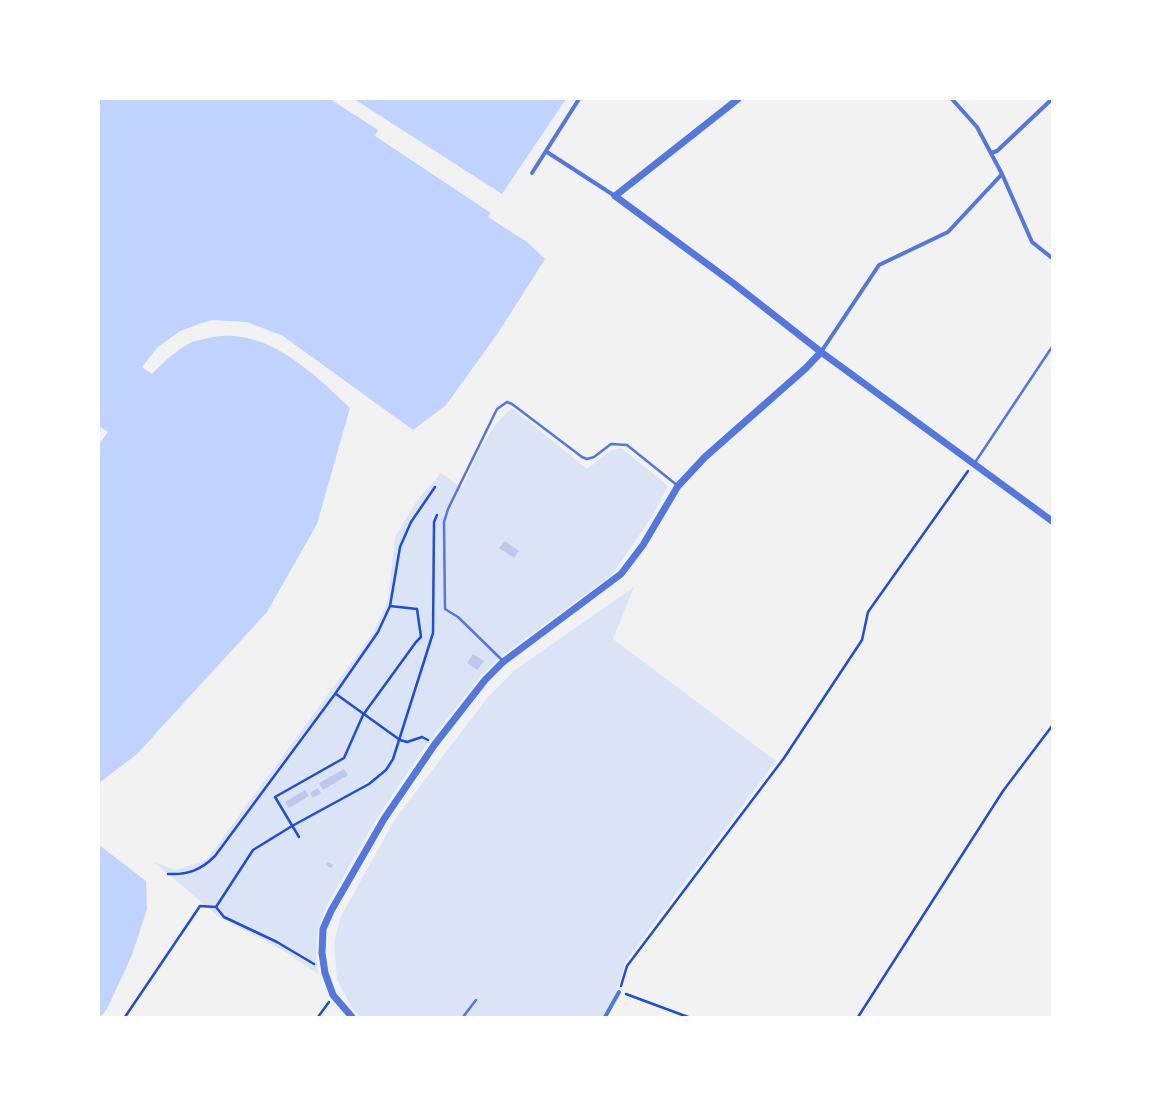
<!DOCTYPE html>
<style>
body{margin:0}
#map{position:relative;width:1151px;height:1116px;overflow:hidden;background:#f2f2f2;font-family:"Source Serif 4",serif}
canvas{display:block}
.frame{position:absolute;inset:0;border:100px solid #fff;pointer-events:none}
</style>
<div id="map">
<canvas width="1151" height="1116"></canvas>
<div class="frame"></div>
</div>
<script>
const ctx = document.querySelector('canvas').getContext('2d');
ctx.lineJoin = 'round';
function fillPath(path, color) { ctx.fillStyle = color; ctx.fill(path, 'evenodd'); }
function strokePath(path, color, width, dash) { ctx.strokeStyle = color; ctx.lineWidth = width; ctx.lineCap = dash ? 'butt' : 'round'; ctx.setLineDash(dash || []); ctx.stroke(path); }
fillPath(new Path2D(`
 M512,408L587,469L612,450L622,448L668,486L653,515L612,575L499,658L480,677L426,746L379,815L326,907L318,930L316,955L318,974L284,951L219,917L154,862L176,870L206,860L216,847L373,633L388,600L395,537L416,502L441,473L462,488C477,457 485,431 512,408Z
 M634,587L613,639L776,761L626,961L617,992L602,1017H360L352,1008L337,980L334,943L340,918L395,819L488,697L515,670Z`), '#dbe4f7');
fillPath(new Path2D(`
 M99,99H330L378,130L375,136L491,213L488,217L527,242L545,259L498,333L446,405L413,430L283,336L247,322L211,320L180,331L158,347L142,367L152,374C164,362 175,351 190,343C195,340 202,340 208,338C265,325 312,372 350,408L317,524L267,612L137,754L99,783Z
 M354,99H566L502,194Z
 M99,845L146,881L147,909L132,955L107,1009L100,1017Z`), '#bfd3fe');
fillPath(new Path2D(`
 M99,426L108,432L99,444Z`), '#f2f2f2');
fillPath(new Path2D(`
 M505,541L519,551L514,558L499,548Z
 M473,654L484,661L477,670L467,663Z
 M344,769L348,775L323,790L319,783Z
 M317,788L321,793L313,798L310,793Z
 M305,790L309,796L289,808L285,802Z
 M328,862L333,865L331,868L326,865Z`), '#bdc9ec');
strokePath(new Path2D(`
 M336,694L400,740L407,742L422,737L428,740
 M299,837L275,797L344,758L363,715L416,642L421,637L417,609L390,606
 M168,874C188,875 201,870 215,856L335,694L378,632L390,606L400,547L411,522L435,487
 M314,964L277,942L224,917L216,907L253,850L292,826L369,784L386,770L393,759L433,633L434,522L437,515
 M621,986L627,966L784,758L862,640L868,612L968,471
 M626,994L688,1017
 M125,1017L200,906L216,907
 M318,1017L329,1002
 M858,1017L1003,791L1052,726`), '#1d4ed8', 2.5);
strokePath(new Path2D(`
 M974,464L1052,347
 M503,661L458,617L445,609L444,522L448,509L497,409L507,402L512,404L582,457L587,459L594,457L611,444L627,445L678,486
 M463,1017L476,1000`), '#5277de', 2.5);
strokePath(new Path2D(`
 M952,99L977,127L1002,174L1032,242L1052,258
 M547,152L615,196
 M991,153L997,151L1052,99
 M532,173L579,99
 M821,352L879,265L948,232L1002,174
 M605,1017L619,992`), '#5277de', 4);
strokePath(new Path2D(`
 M738,99L615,196L733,283L821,352L1052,521
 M352,1017L333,995L325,973L322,953L323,929L331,911L384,819L435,744L485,680L503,662L621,574L643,545L678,486L705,457L806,368L821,352`), '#5277de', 7);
</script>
